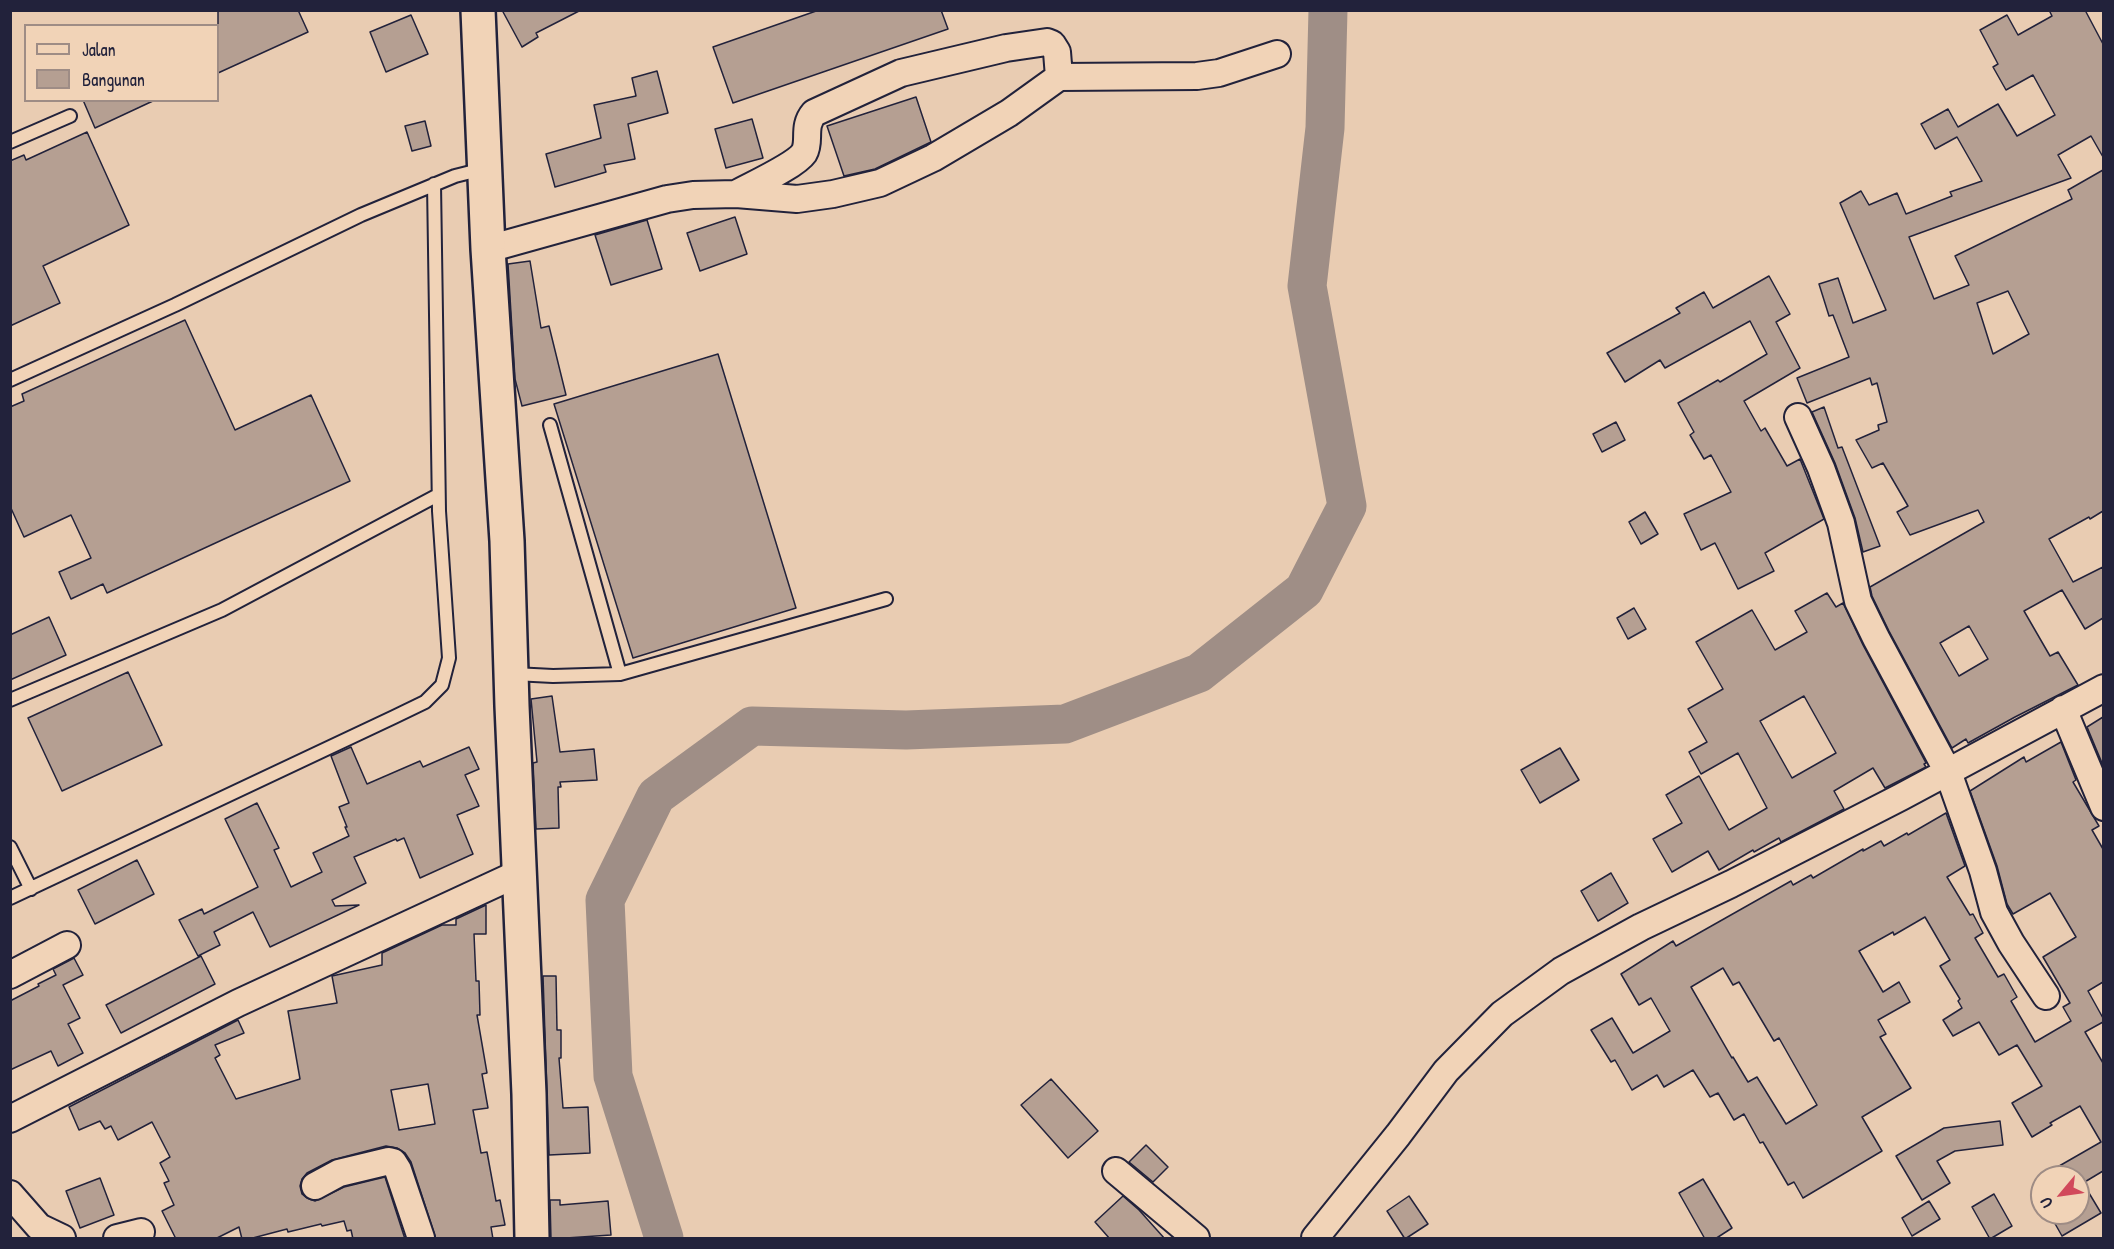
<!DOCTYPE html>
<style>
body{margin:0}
#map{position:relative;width:2114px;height:1249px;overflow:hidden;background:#e9ccb2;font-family:"Patrick Hand",sans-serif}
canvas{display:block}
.frame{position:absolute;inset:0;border:12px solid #22223b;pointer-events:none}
.legend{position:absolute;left:24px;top:24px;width:195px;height:78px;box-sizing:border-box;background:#f1d3b7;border:2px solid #9e8c85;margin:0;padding:8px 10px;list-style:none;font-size:18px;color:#22223b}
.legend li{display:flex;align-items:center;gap:12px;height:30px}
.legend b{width:30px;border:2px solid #9e8c85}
.north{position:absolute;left:2030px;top:1165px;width:60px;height:60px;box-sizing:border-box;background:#f1d3b7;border:2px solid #9e8c85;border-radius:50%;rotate:241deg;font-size:16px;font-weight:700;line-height:24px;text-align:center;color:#22223b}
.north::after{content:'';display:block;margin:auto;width:21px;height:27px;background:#d1495b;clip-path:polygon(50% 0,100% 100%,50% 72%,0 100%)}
</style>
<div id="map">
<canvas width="2114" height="1249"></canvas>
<div class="frame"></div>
<ul class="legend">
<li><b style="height:8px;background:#f1d3b7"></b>Jalan</li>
<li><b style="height:16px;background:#b59f92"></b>Bangunan</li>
</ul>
<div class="north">U</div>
</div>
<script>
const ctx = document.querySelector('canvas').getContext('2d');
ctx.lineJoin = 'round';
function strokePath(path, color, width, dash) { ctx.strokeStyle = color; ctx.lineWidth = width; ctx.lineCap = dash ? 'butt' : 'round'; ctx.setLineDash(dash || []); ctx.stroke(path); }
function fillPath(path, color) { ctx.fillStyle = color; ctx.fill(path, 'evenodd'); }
strokePath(new Path2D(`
 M664,1238L613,1076L605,900L656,796L752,726L906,730L1065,724L1199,673L1304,590L1347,506L1307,286L1325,128L1328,10`), '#9f8e86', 39);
const building = new Path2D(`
 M218,10H298L308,32L218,73Z
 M502,10H581L536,33L538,37L522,47Z
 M819,10H941L948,29L733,103L713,47Z
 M2049,10H2085L2103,44V157L2091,136L2058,155L2071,178L1909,237L1934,299L1969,285L1955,256L2072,199L2068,190L2103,170V511L2090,519L2089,517L2049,539L2073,582L2103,567V618L2085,629L2062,590L2024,611L2050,656L2058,652L2078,685L2015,717L1968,743L1966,739L1952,748L1889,631L1872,596L1870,587L1984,522L1978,510L1910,535L1897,512L1908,506L1883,463L1872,468L1856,440L1879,430L1878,425L1887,422L1877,383L1872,385L1870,378L1807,403L1797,378L1849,357L1833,315L1829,316L1819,284L1838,278L1853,323L1886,310L1840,203L1861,191L1869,205L1897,193L1906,214L1952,196L1950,192L1982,181L1957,137L1935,149L1921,124L1948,109L1958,127L1998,104L2017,136L2055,115L2033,75L2006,90L1993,67L1998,64L1980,30L2007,15L2018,35L2052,16ZM2008,291L2029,334L1993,354L1977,303ZM1969,626L1988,659L1959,676L1940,643Z
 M411,15L428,54L386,72L370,32Z
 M657,71L668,113L628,124L635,159L604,165L606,172L555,187L546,154L601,138L594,105L636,96L632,78Z
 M916,97L931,142L875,169L844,176L827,126Z
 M83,100H155L95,128Z
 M752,119L763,158L726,168L715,129Z
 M425,121L431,146L412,151L405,126Z
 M87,132L129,225L43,266L60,303L10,326V161L24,155L26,160Z
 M735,217L747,254L700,271L687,233Z
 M647,220L662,269L611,285L595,235Z
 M530,261L541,328L549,326L566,395L522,406L515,379L508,264Z
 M1769,276L1790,314L1776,322L1800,368L1744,401L1761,431L1765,428L1787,466L1800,459L1824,519L1765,553L1774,571L1738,589L1715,543L1701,550L1684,514L1731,492L1711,455L1704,459L1690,435L1694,432L1678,403L1718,380L1720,382L1767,354L1750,321L1665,368L1660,360L1625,382L1607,353L1680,313L1676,308L1704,292L1713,308Z
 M185,320L235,430L311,395L350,481L107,593L103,584L71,599L59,572L91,558L71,515L24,537L10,506V407L24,401L22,394Z
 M718,354L796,608L633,658L554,404Z
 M1824,407L1838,448L1842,447L1880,546L1863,552L1855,518L1835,463L1812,412Z
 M1616,422L1625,440L1602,452L1593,434Z
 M1645,512L1658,534L1641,544L1629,522Z
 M1827,593L1836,607L1843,603L1863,645L1926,763L1924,764L1926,767L1885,788L1873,768L1834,791L1844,809L1781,842L1779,838L1754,852L1753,850L1719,870L1708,851L1672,872L1653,839L1682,823L1666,795L1699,776L1729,830L1767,808L1738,753L1701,774L1689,752L1707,742L1688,709L1723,689L1696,642L1752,610L1775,650L1807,632L1795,611ZM1804,696L1836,753L1792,778L1760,721Z
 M1634,608L1646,629L1628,639L1617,618Z
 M49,617L66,655L10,680V635Z
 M128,672L162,745L62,791L28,718Z
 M552,696L560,752L594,749L597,780L560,782L561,787H558L559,828L536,829L533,763L537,762L531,699Z
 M2103,717V762L2102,763L2087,727Z
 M2061,742L2076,780L2073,782L2099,826L2092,830L2103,849V982L2088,991L2103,1018V1022L2085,1032L2103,1063V1171L2083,1183L2101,1213L2062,1236L2049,1213H2078V1177H2040L2101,1142L2080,1106L2050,1123L2052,1125L2032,1137L2012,1103L2042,1086L2017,1045L1999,1055L1979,1022L1953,1036L1943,1020L1962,1008L1958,1001L1960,999L1940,966L1950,960L1925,917L1894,935L1893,932L1859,951L1883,992L1899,982L1910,1002L1878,1020L1886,1034L1880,1037L1911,1088L1862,1117L1882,1151L1803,1198L1794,1182L1788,1185L1763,1142L1760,1143L1744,1114L1734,1120L1718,1093L1710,1097L1693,1070L1664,1087L1657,1075L1632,1090L1615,1060L1611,1062L1591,1030L1612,1018L1633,1053L1670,1031L1651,998L1639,1005L1621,974L1673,941L1676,946L1791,881L1793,885L1811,875L1813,878L1863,849V851L1881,841L1884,846L1907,833L1908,835L1946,813L1965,866L1947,877L1970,915L1973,914L1983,933L1975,938L1998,977L2004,974L2017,997L2011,1001L2035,1042L2071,1021L2063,1007L2070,1003L2043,957L2076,937L2050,893L2013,914L2007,904L1997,866L1970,791L2024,757L2026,762ZM1723,968L1733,985L1739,982L1774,1041L1779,1038L1817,1105L1786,1124L1757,1077L1748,1082L1733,1057L1732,1058L1691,987Z
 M351,747L367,784L420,761L423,767L469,747L479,769L465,775L479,806L457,815L473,854L420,878L404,838L397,841L396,839L354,857L366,883L332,900L335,906L359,905L270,947L253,912L214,932L220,945L198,956L179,920L202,909L204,914L258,887L225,819L257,803L279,848L274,850L291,887L322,872L313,853L349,836L345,827H347L339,807L349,803L331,756Z
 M1560,748L1579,780L1540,803L1521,770Z
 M137,860L154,894L95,924L78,890Z
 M1611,873L1628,903L1598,921L1581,891Z
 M486,905V934H474L476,981H479L480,1015H477L487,1073L482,1074L488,1108L473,1110L481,1153L487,1152L496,1201L500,1200L505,1225L491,1227L493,1239H436L411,1162L405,1153L397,1148L386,1146L332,1160L307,1173L302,1179L300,1186L302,1194L307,1198L315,1201L344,1187L385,1177L405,1239H353L351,1230L347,1231L344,1221L322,1226L321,1224L288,1232L287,1229L249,1239H242L239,1227L215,1239H176L162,1211L174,1205L164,1183L169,1181L160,1163L170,1157L152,1122L118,1140L111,1126L105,1129L100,1121L79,1130L69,1107L238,1020L244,1033L215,1045L220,1055L215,1058L236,1099L300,1079L288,1011L337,1003L332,976L382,965V953L442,925H456V919ZM428,1084L435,1124L399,1130L391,1090Z
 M201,956L215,984L121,1033L106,1005Z
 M74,958L83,975L63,985L80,1018L68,1024L83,1053L58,1066L51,1051L10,1070V1001L39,986L38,984L56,975L53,969Z
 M543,976H556L557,1030H561V1058H559L563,1108L588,1107L590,1153L549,1155Z
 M1051,1079L1098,1131L1068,1158L1021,1105Z
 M2000,1121L2003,1145L1955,1151L1937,1161L1950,1183L1922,1200L1896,1156L1944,1128Z
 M1146,1145L1168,1167L1153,1182L1129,1162Z
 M100,1178L114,1215L80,1228L66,1191Z
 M1703,1179L1732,1228L1715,1239H1705L1679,1193Z
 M1994,1194L2012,1226L1990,1239L1972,1207Z
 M1123,1196L1139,1210L1165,1239H1110L1095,1222Z
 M1409,1196L1428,1224L1405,1239L1387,1211Z
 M550,1200H560V1205L608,1201L611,1235L551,1239Z
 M1929,1201L1940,1219L1912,1236L1902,1218Z`);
fillPath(building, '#b59f92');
strokePath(building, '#22223b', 1.5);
const lane = new Path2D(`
 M10,142L70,116
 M10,380L175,305L361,215L455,176L483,169
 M550,425L620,674
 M514,674L553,676L620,674L886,599
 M10,700L222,610L438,495
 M10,847L31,889
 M10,898L394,717L425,702L442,685L449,658L439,511L434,184`);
const street = new Path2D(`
 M736,194C750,186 795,166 804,153C811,141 802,127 814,113L901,73L1006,48L1047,42L1052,44L1057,52L1059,77
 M488,249L667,199L693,195L736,194L797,199L833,194L880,183L933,158L1009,113L1059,77L1197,76L1219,73L1277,54
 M1798,417L1821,468L1841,523L1858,601L1876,638L1948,772L1983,871L1994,912L2011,943L2046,996
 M2063,709L2104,807
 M10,975L67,945
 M10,1119L238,1003L519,873
 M1116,1171L1196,1238
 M315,1186L339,1173L389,1161L393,1162L398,1170L421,1238
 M10,1194L39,1227L62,1238
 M117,1238L141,1232
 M1315,1238L1398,1135L1446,1071L1502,1014L1561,971L1641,927L1731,884L1901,797L2104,688`);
const highway = new Path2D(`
 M478,10L488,249L507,541L512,706L529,1094L532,1238`);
strokePath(lane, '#22223b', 16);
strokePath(street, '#22223b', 30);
strokePath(highway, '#22223b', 38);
strokePath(lane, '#f1d3b7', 12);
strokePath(street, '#f1d3b7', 26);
strokePath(highway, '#f1d3b7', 33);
</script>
